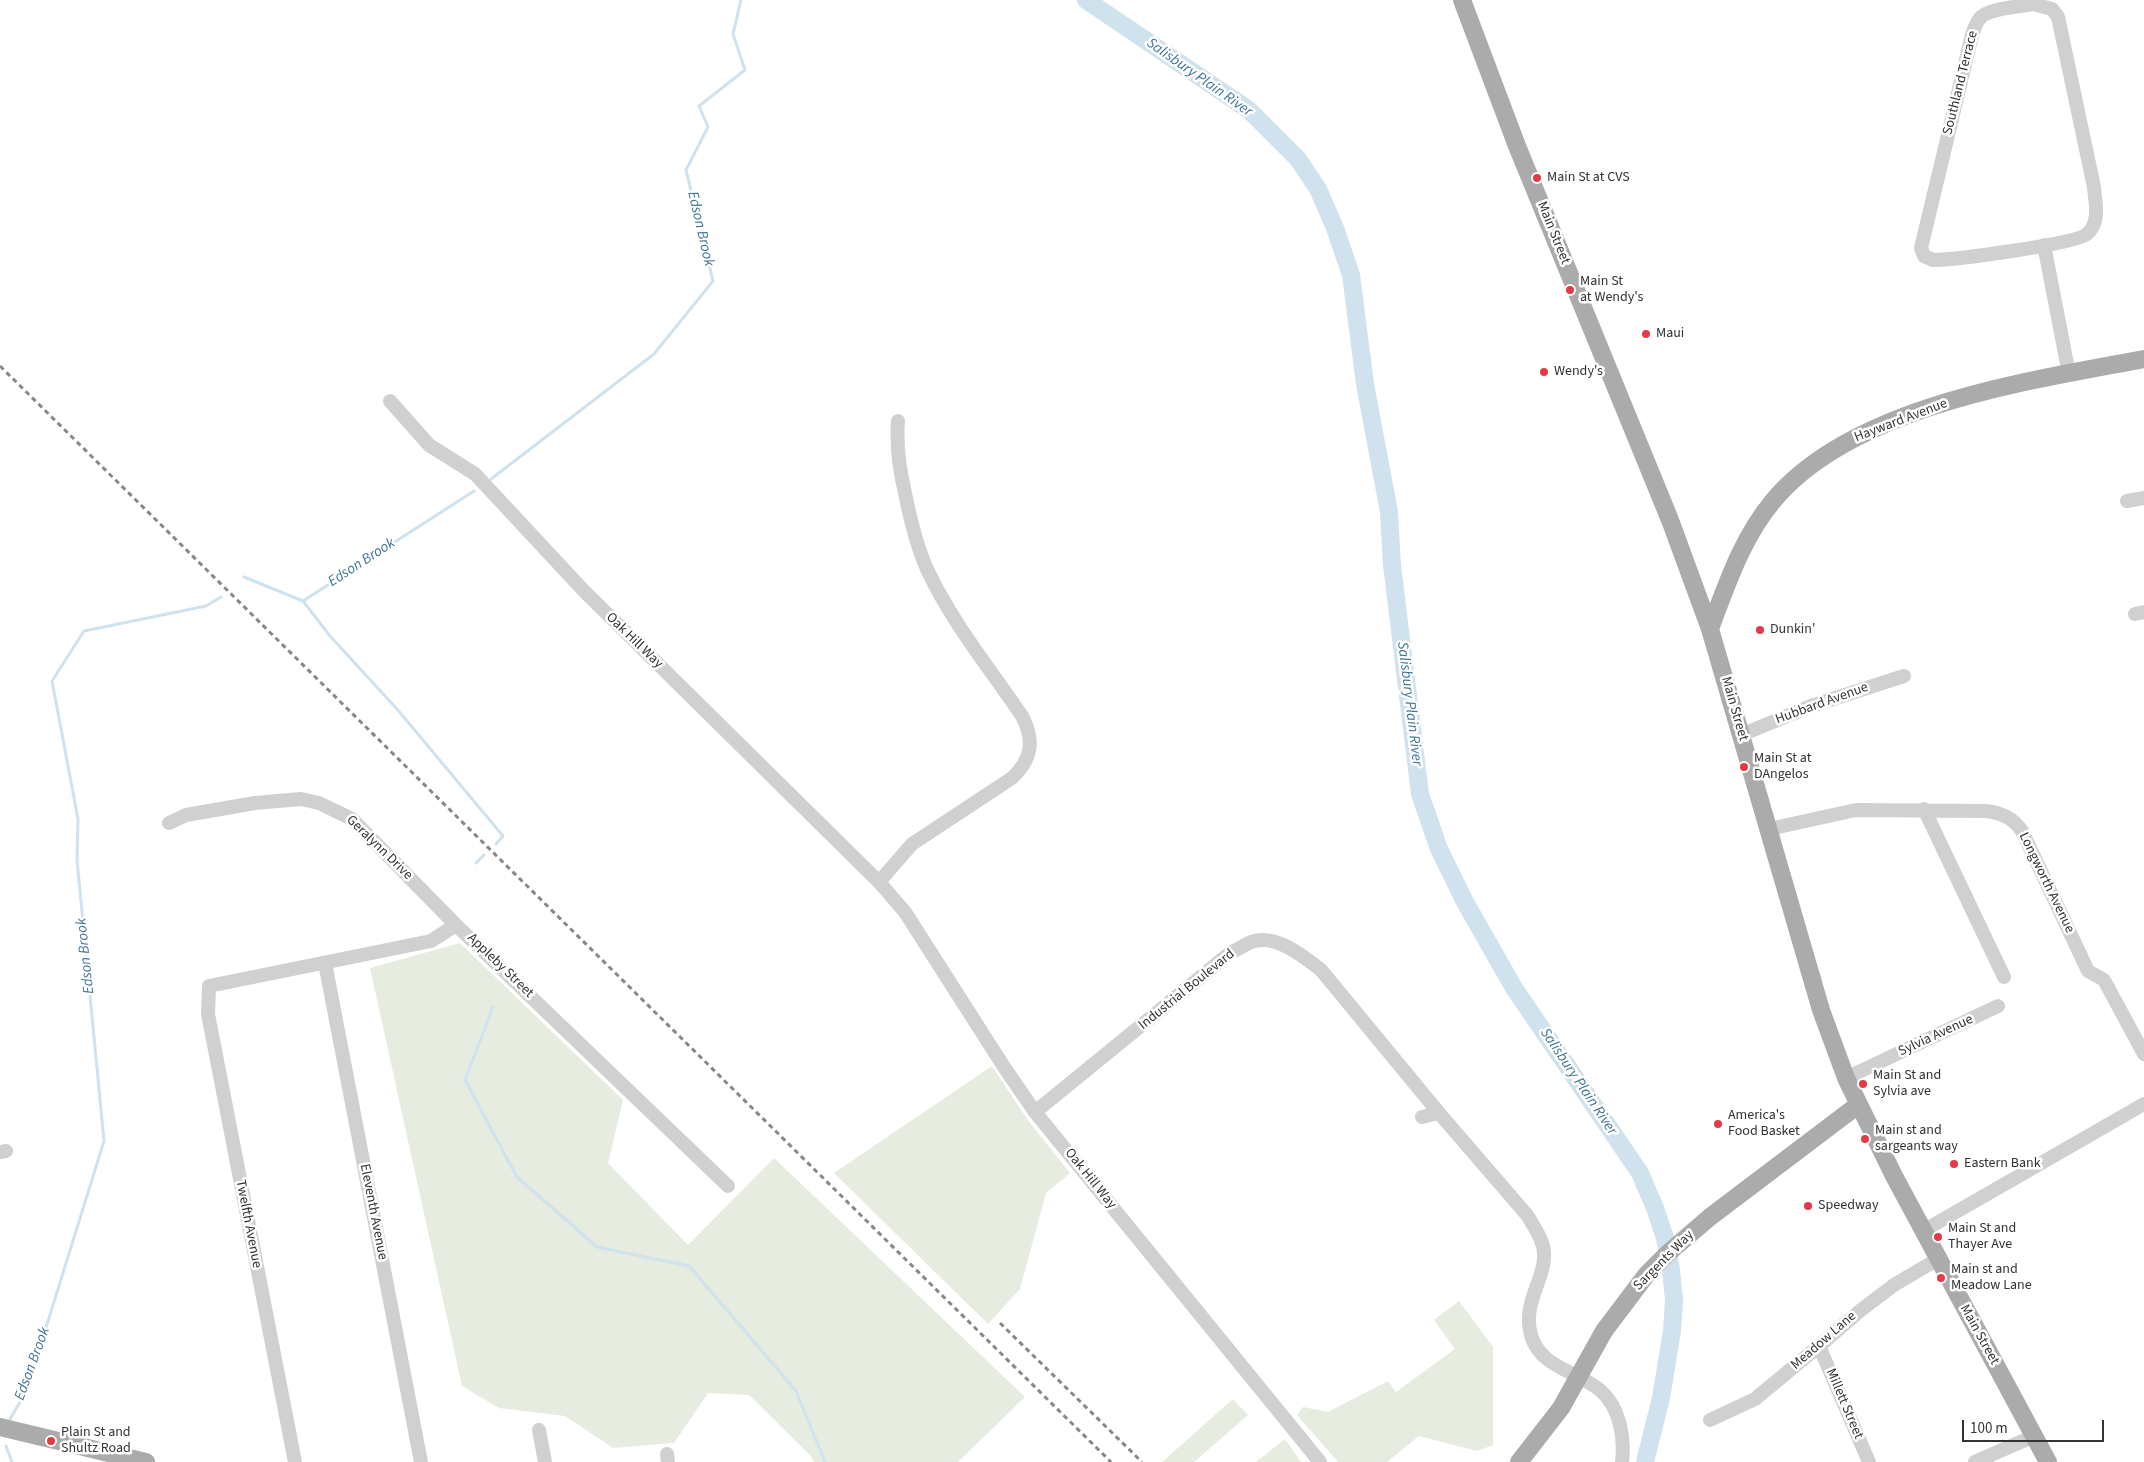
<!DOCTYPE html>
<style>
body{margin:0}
#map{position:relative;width:2144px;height:1462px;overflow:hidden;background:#fff;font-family:"Source Sans 3",sans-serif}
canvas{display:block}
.scale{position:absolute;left:1962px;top:1420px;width:142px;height:22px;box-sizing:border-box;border:2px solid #333;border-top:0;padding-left:6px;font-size:15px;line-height:18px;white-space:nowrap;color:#333;-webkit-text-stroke:4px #fff;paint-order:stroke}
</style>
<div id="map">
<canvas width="2144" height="1462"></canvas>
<div class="scale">100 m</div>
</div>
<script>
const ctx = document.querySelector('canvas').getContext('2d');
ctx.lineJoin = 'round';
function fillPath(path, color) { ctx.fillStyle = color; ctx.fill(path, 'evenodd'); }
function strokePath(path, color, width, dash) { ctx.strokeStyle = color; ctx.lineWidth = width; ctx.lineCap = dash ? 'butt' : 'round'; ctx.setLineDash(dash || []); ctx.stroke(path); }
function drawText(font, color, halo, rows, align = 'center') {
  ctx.font = font + ' "Source Sans 3",sans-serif'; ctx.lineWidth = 5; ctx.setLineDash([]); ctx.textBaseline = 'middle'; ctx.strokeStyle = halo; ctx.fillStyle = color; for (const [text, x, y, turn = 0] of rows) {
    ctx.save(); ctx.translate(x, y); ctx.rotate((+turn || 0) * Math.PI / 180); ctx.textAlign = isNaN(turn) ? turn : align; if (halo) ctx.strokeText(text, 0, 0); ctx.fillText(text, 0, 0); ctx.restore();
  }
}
fillPath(new Path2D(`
 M460,943L623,1100L608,1163L688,1245L774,1158L1025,1397L958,1462H814L810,1455L749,1395L708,1393L674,1443L613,1448L565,1416L499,1408L462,1386L370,968Z
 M992,1066L1027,1119L1070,1173L1046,1193L1020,1289L988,1324L834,1173Z
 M1459,1301L1493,1347V1445L1477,1451L1419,1436L1387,1462H1338L1297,1415L1303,1407L1328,1412L1388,1381L1396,1392L1455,1349L1434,1320Z
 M1233,1399L1248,1415L1194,1462H1162Z
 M1285,1439L1301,1462H1256Z`), '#e6ecdf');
strokePath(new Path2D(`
 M491,479L654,354L713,281L686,170L708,127L699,106L745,70L733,34L741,0
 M244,577L303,601L474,491
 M303,601L330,636L397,709L503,836L496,844
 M476,863L484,855
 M493,1007L465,1080L517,1177L597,1247L689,1266L796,1391L825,1462
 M10,1419L26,1392L104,1141L77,860L78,819L52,681L84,631L206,606L221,597
 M6,1446L12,1462`), '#cfe2ee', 3);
strokePath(new Path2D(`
 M1086,0L1249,110L1298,159L1318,189L1335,228L1351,275L1365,384L1389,512L1392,565L1420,794L1439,849L1465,902L1514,988L1640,1173L1655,1208L1665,1238L1671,1270L1674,1300L1672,1331L1661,1398L1645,1462`), '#cfe2ee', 18);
strokePath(new Path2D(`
 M2033,4L2052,9L2058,17L2094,187C2095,202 2101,222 2087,234C2075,244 1954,260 1933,260L1924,256L1921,248L1972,35C1974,29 1976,22 1981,17C1990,8 2020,7 2033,4Z
 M2044,245L2069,374
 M390,401L429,445L475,474L584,591L879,882L905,912L1004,1067L1035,1112L1320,1462
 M2127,501L2144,498
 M2135,614L2144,612
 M1741,735L1811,706L1904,676
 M1924,809L2004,977
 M169,823L186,815L255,803L301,799L319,803L352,819L456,925
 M1769,829L1856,810L1986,811C2002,813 2013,818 2022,831L2088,971L2104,980L2144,1054
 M879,882L912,844L1012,778C1032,759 1035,741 1022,716C990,669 951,621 927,569C916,545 910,518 905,493C899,468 896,447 898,421
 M325,963L421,1462
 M1846,1078L1998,1006
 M1035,1112L1230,953C1237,950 1244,945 1251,942C1275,933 1303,956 1321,970L1439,1113
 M1422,1117L1439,1113L1527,1215C1533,1225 1540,1234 1543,1246C1550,1275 1521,1300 1531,1335C1540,1368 1578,1371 1601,1391C1620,1408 1625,1438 1622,1462
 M0,1152L6,1151
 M1923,1231L2144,1104
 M1819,1346L1869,1462
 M1710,1420L1755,1399L1819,1346L1861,1310L1894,1285L1938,1259
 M539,1430L545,1462
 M667,1454L668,1462
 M295,1462L208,1014L209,986L431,941L456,925L728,1186
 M1975,1462L2034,1436`), '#d0d0d0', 14);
strokePath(new Path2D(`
 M1462,0L1517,146L1670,520L1710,629L1821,1010L1846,1078L1894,1176L2048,1462
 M1710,629C1727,584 1742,538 1773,501C1852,406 2028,381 2144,359
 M0,1427L146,1462
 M1519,1462L1561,1408L1604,1331L1647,1274L1667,1254L1710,1217L1858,1105`), '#ababab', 18);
strokePath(new Path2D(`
 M0,366L1111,1462
 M1000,1323L1142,1462`), '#888', 3, [5, 4]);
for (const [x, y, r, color] of [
 [1537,178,5,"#e63946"],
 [1570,290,5,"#e63946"],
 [1646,334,5,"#e63946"],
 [1544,372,5,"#e63946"],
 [1760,630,5,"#e63946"],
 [1744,767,5,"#e63946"],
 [1863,1084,5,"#e63946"],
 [1718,1124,5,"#e63946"],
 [1865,1139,5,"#e63946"],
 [1954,1164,5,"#e63946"],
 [1808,1206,5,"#e63946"],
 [1938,1237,5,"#e63946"],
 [1941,1278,5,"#e63946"],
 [51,1441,5,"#e63946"]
]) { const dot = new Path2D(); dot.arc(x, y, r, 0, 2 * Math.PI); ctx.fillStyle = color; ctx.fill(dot); strokePath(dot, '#fff', 2); }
drawText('14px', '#333', '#fff', [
 ["Southland Terrace",1961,83,-76],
 ["Main Street",1553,233,68],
 ["Hayward Avenue",1901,421,-21],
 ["Oak Hill Way",634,641,44],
 ["Hubbard Avenue",1822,704,-20],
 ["Main Street",1734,709,74],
 ["Geralynn Drive",379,848,44],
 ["Longworth Avenue",2046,883,64],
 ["Appleby Street",500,966,44],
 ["Industrial Boulevard",1187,990,-39],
 ["Sylvia Avenue",1936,1036,-25],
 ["Oak Hill Way",1090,1179,51],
 ["Eleventh Avenue",373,1212,79],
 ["Twelfth Avenue",248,1224,79],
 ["Sargents Way",1664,1261,-45],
 ["Main Street",1979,1335,61],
 ["Meadow Lane",1824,1341,-41],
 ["Millett Street",1844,1404,67]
]);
drawText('14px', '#333', '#fff', [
 ["Main St at CVS",1547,178],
 ["Main St",1580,282],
 ["at Wendy's",1580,298],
 ["Maui",1656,334],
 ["Wendy's",1554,372],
 ["Dunkin'",1770,630],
 ["Main St at",1754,759],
 ["DAngelos",1754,775],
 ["Main St and",1873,1076],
 ["Sylvia ave",1873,1092],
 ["America's",1728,1116],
 ["Food Basket",1728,1132],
 ["Main st and",1875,1131],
 ["sargeants way",1875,1147],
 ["Eastern Bank",1964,1164],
 ["Speedway",1818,1206],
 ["Main St and",1948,1229],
 ["Thayer Ave",1948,1245],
 ["Main st and",1951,1270],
 ["Meadow Lane",1951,1286],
 ["Plain St and",61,1433],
 ["Shultz Road",61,1449]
], 'left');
drawText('italic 15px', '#3f7597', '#fff', [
 ["Salisbury Plain River",1199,78,35],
 ["Edson Brook",700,229,77],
 ["Edson Brook",362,563,-33],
 ["Salisbury Plain River",1409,704,83],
 ["Edson Brook",86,956,-96],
 ["Salisbury Plain River",1578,1082,56],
 ["Edson Brook",33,1364,-70]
]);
</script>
